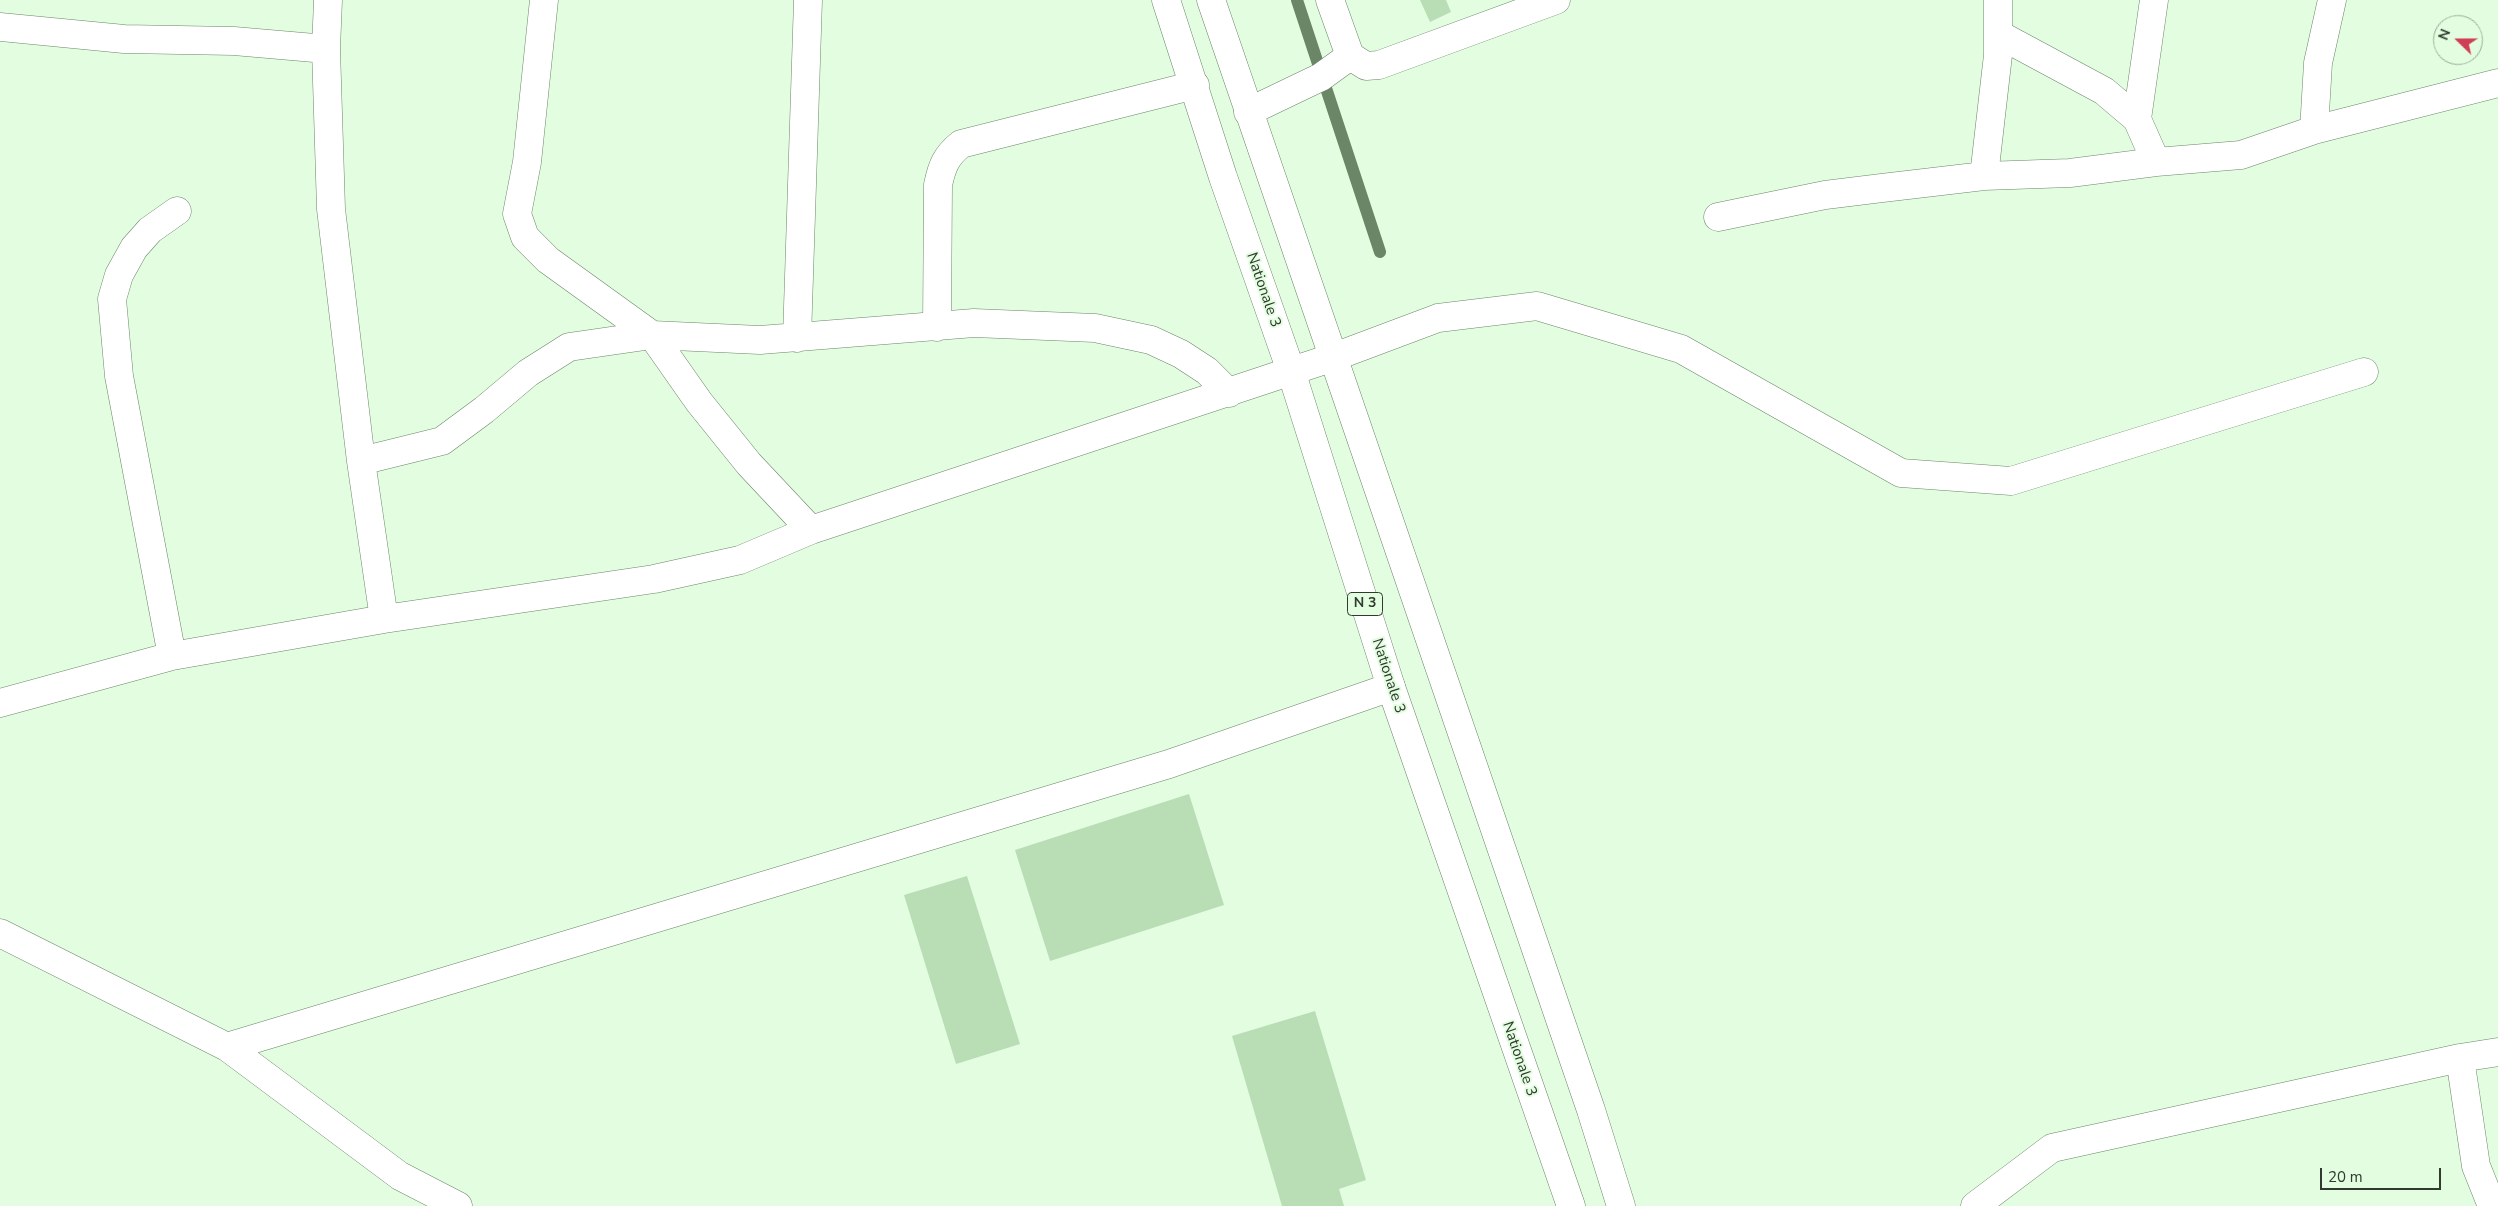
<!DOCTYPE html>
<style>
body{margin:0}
#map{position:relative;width:2498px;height:1206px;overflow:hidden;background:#e2fddf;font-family:"Nunito Sans",sans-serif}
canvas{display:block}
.north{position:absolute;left:2433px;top:15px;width:50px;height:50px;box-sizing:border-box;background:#e2fddf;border:1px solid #9baf98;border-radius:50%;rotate:292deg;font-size:14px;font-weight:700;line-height:20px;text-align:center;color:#303a2e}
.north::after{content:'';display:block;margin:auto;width:18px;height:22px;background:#cf3e55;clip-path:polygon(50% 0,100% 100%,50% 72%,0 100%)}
.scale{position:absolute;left:2320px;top:1168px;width:121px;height:22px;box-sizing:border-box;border:2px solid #303a2e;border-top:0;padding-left:6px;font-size:15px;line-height:18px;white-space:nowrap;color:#303a2e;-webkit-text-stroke:4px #e2fddf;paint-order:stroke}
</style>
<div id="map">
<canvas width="2498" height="1206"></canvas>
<div class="north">N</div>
<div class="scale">20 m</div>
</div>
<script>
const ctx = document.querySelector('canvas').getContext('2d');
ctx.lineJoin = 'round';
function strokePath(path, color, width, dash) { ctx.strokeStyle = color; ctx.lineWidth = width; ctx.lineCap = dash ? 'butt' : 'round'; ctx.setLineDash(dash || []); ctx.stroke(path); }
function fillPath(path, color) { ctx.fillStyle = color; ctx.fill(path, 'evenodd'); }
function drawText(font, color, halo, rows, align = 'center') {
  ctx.font = font + ' "Nunito Sans",sans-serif'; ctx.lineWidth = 4; ctx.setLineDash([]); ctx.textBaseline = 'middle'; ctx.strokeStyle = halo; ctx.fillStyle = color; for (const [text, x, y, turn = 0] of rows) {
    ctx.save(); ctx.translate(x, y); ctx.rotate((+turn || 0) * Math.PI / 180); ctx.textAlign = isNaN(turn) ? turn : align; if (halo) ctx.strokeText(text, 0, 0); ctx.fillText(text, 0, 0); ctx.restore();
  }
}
strokePath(new Path2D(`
 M1297,0L1380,252`), '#6b8667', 12);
fillPath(new Path2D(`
 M1420,0H1446L1451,12L1430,22Z
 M1189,794L1224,905L1050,961L1015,850Z
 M967,876L1020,1044L956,1064L904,895Z
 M1315,1011L1366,1180L1339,1189L1344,1206H1282L1232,1036Z`), '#b9deb5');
const minor = new Path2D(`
 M328,0L326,49L331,209L361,461L384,619
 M544,0L527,162L517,214L525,237L548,260L652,335L699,402L749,464L811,530
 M0,27L124,39L234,41L326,49
 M1998,34L2104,91L2137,119L2156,162
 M1350,56L1366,66L1379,65L1556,0
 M1248,112L1321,77L1350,56L1330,0
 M2137,119L2154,0
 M2314,130L2318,63L2332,0
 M1984,176L1998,55V0
 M1718,217L1825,195L1882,188L1984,176L2070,173L2156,162L2241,155L2314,130L2498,83
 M937,327L938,185C942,166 946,156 961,144L1195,85
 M797,338L808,0
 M361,461L442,441L484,410L528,373L569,347L652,335L760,340L974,323L1095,328L1151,340L1181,354L1207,371L1229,393
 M172,656L119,376L112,299L119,275L134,248L150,230L177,211
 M0,703L172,656L384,619L654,579L740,560L811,530L1334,357L1438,318L1537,306L1681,349L1901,473L2011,481L2364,372
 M0,933L227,1047L400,1176L458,1206
 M227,1047L1169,764L1391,687
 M2460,1058L2476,1166L2492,1206
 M1975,1206L2052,1148L2460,1058L2498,1052`);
const major = new Path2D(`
 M1166,0L1223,177L1291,371L1391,687L1571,1206
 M1211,0L1591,1110L1621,1206`);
strokePath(minor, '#6d856a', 29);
strokePath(major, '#6d856a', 29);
strokePath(minor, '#fff', 28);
strokePath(major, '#fff', 28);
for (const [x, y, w] of [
 [1365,604,35]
]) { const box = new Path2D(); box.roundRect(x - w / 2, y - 11.5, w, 23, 4); ctx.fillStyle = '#e2fddf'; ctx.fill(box); strokePath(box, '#303a2e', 1); }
drawText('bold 14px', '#303a2e', null, [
 ["N 3",1365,604]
]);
drawText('15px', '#303a2e', '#e2fddf', [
 ["Nationale 3",1263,290,71],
 ["Nationale 3",1388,676,72],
 ["Nationale 3",1519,1059,71]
]);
</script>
